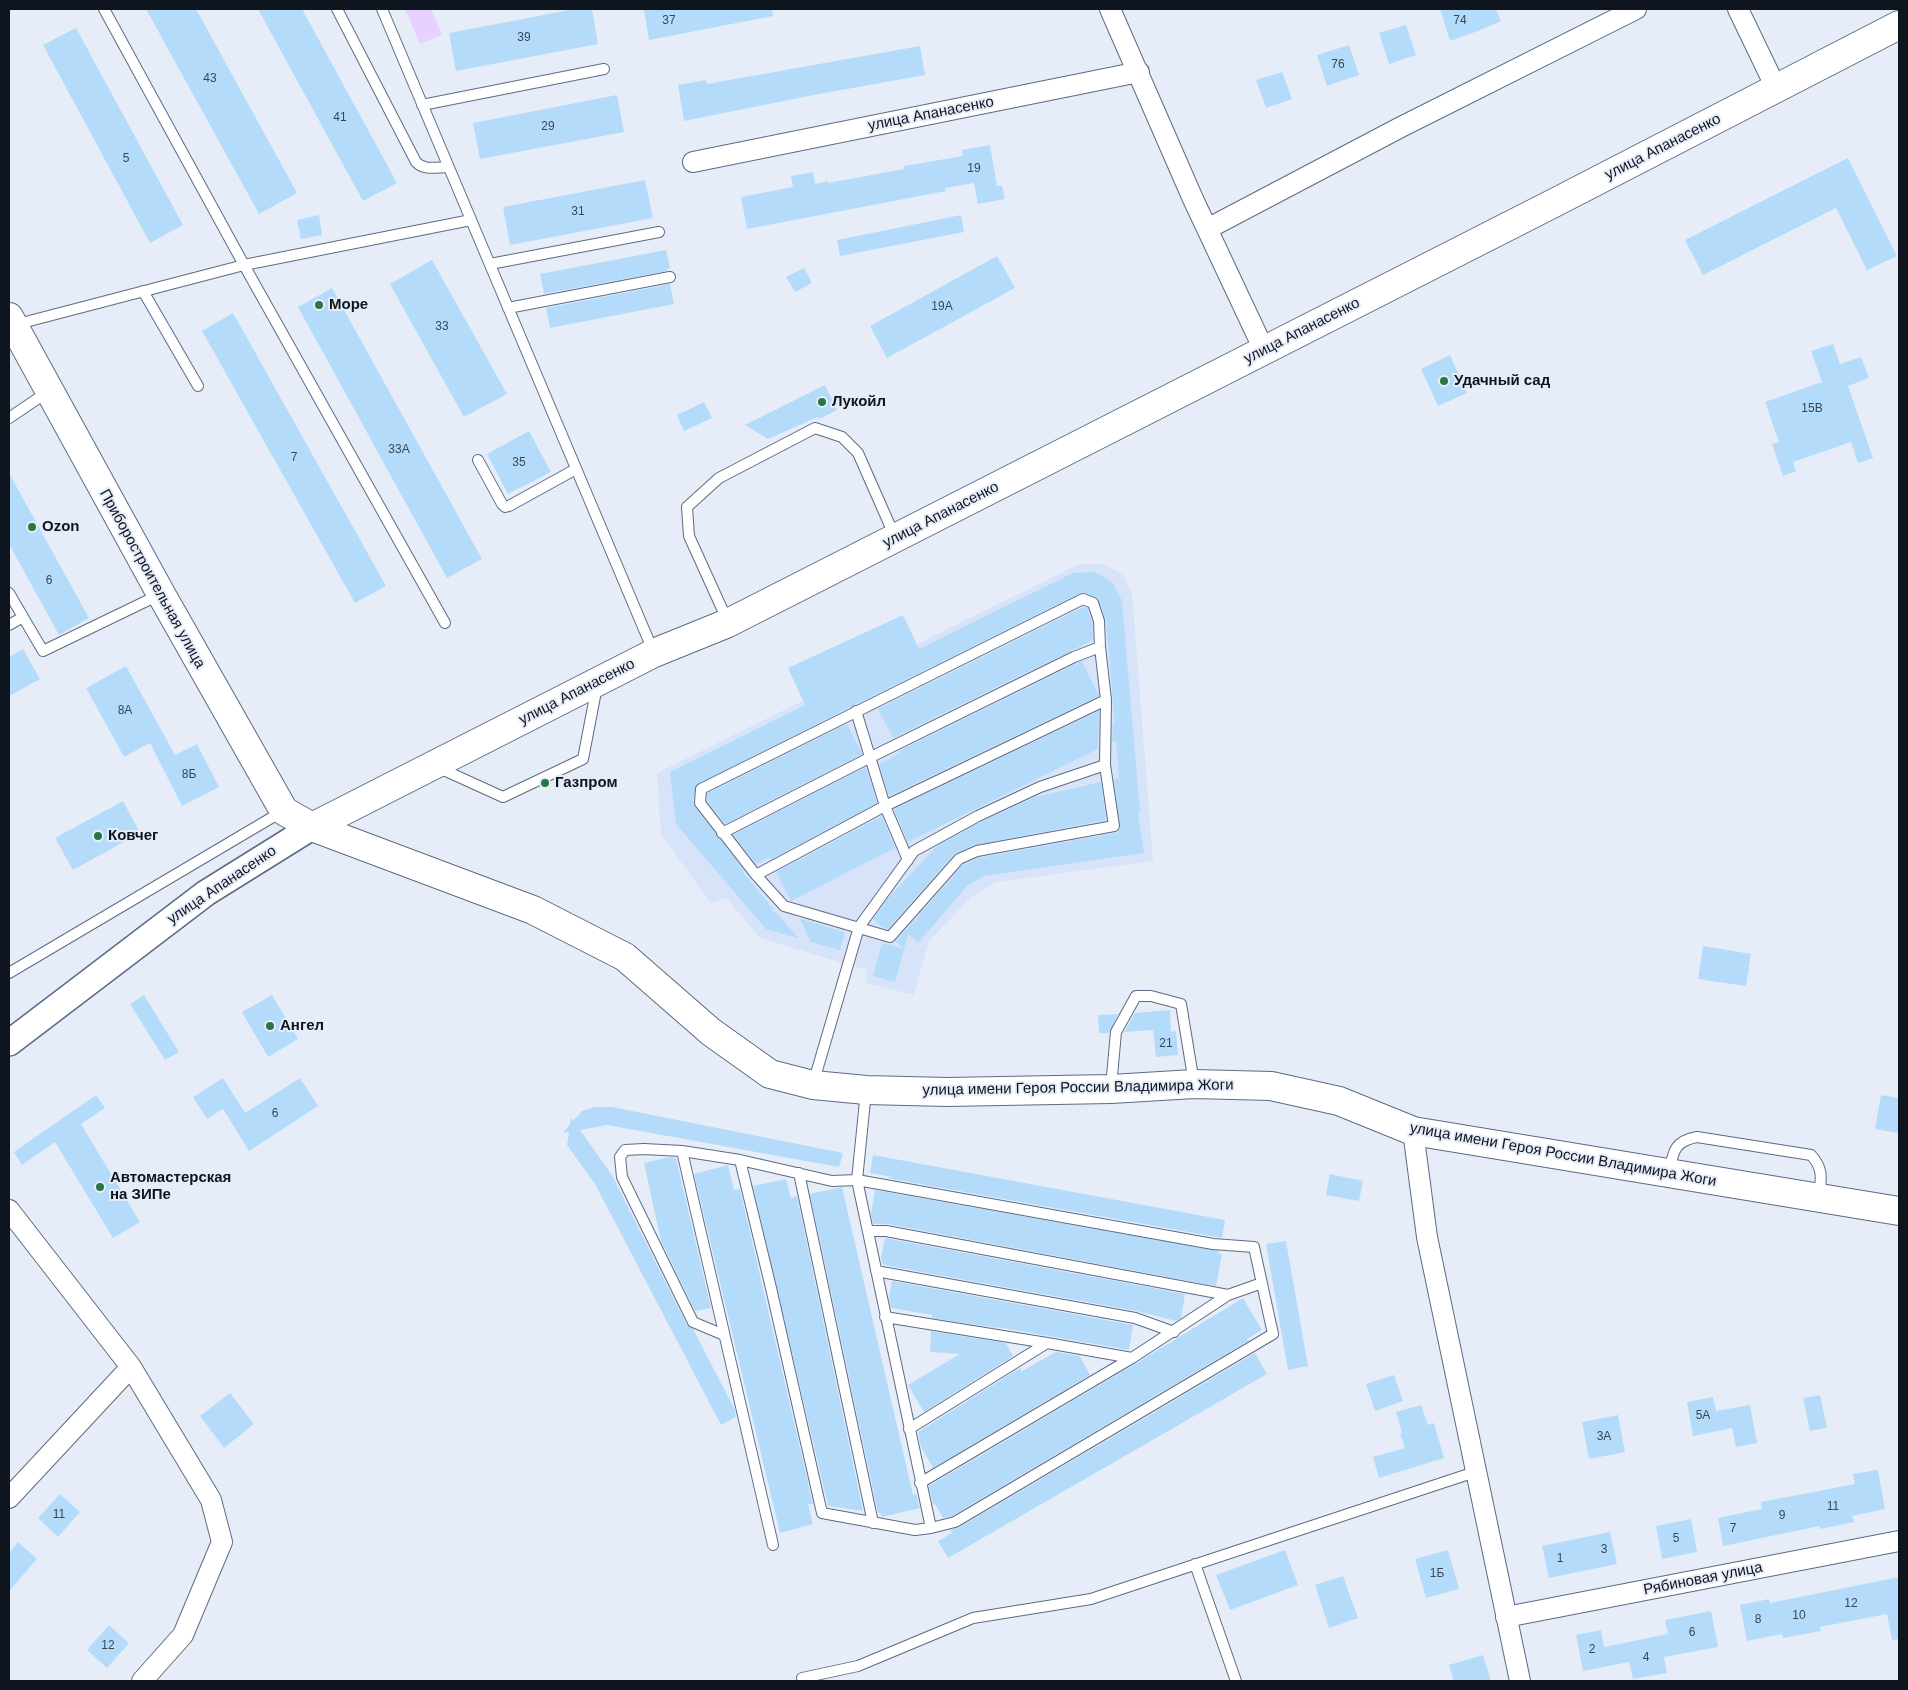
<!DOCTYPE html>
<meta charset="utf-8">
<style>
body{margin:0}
#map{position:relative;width:1908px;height:1690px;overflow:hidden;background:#e6edf9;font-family:Helvetica,sans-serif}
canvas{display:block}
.frame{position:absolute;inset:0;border:10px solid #0f151e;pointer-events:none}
</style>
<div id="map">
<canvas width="1908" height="1690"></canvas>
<div class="frame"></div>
</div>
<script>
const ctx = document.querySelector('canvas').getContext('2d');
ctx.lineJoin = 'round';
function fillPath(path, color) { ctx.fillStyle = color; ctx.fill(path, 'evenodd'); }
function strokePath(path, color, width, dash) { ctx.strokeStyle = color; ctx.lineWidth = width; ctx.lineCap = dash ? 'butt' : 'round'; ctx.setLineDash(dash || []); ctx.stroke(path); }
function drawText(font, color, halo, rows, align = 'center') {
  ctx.font = font + ' Helvetica,sans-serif'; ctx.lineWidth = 4; ctx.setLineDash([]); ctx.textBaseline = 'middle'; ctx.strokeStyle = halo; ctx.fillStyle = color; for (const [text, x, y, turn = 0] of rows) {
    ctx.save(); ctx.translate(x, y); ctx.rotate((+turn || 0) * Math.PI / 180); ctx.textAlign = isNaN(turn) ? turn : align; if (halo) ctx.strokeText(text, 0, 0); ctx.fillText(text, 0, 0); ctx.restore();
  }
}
fillPath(new Path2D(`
 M1079,564H1103L1122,574L1132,593L1153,861L996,882L971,897L928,943L914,995L866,983V970L760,938L726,898L711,903L661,835L657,773Z`), '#d7e3f9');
fillPath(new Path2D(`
 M405,9H431L442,35L420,44Z`), '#e6d1ff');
fillPath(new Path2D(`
 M146,9H196L297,193L259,214Z
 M258,9H302L397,183L363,201Z
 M575,9H592L598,44L456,71L449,33Z
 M653,9H772L773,16L649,40L644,10Z
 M1440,9H1496L1501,21L1478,31L1450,41Z
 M1406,25L1416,55L1389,64L1379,33Z
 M76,28L183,225L150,243L43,45Z
 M1349,45L1359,75L1327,86L1317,55Z
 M920,46L925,75L819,94L684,121L678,85L706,80L707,84Z
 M1282,72L1292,99L1266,108L1256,80Z
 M617,95L624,132L480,159L473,123Z
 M990,145L997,186L1002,185L1005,199L978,204L974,183L945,188L946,191L747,229L741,197L793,187L791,176L813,172L815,184L828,181V183L904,169V166L963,156L962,150Z
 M1848,158L1897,256L1867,270L1836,208L1703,275L1685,240Z
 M645,180L653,218L510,245L503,207Z
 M319,215L322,235L301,239L297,220Z
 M961,215L964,232L840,256L837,240Z
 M666,250L670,268L667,269V271L544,294L540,274Z
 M997,256L1015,288L887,358L870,326Z
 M432,260L507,394L464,417L390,284Z
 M804,268L812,283L795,292L786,277Z
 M670,284L674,304L550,328L546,308Z
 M332,288L482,559L447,578L298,307Z
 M233,313L386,586L355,603L202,331Z
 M1833,344L1840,364L1861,357L1869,378L1848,386L1873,458L1858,463L1851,442L1793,462L1796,471L1783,476L1772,444L1779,442L1765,402L1822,382L1811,351Z
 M1450,355L1467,393L1438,406L1421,369Z
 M825,385L837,410L819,419L818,417L768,439L745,425Z
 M704,402L712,418L684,431L677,415Z
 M529,431L551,472L508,494L487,454Z
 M9,473L89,618L59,635L9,544Z
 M1095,572L1113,583L1122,601L1140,813H1138L1144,853L984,876L968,885L918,943L908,934L904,949L896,941L963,865L979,858L1115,833L1120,829L1114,779L1119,778L1116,741L1112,742L1113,722L1115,726L1106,620L1098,599L1083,592L854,705L696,785L693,803L695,807L744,870L742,871L774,910L771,911L777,913L798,938L766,929L676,824L670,772L805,705L788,668L903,615L919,649L1073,573Z
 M1083,607L1087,608L1092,622L1093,640L893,738L878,709Z
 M23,649L40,679L9,696V657Z
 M1082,661L1099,696L889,796L879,764L900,753L899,751Z
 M126,666L175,755L197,744L219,787L182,806L150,743L124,757L86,688Z
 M1099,711L1098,749L908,842L894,809Z
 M847,724L862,754L725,824L707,801L708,793Z
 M866,767L877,803L770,860L769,857L756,864L733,835Z
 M1101,782L1106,820L974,845L954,854L888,929L882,927L873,919L888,898L938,845L981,822L1035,797Z
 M123,801L140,833L73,870L55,838Z
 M882,816L895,848L791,901L776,872Z
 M800,919L845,932L840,950L811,942Z
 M882,943L904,949L895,982L873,976Z
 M1703,946L1751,954L1746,986L1698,979Z
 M144,995L179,1052L165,1060L130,1004Z
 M272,995L298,1039L268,1057L242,1012Z
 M1170,1010L1171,1032L1176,1031L1178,1055L1156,1057L1153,1030L1124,1032L1135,1013Z
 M1118,1014L1109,1033H1099L1098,1015Z
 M223,1078L245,1113L300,1078L318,1106L249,1151L223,1109L207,1119L193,1097Z
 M96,1095L105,1108L81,1124L140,1222L113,1238L55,1142L22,1165L14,1152Z
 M1881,1095L1899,1098V1133L1875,1129Z
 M595,1107H612L843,1153L839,1167L607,1125L580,1130L612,1175L687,1325L693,1329L735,1410L736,1417L721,1425L595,1184L567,1145L569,1132L563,1133L570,1124L571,1118L573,1121L582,1111Z
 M873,1155L1225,1220L1222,1238L886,1178L893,1177L870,1173Z
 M669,1157L676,1158L711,1308L695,1311L661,1241L644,1163Z
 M728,1165L734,1190L740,1189L813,1504H808L813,1524L780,1533L694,1174Z
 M1330,1174L1363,1181L1359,1201L1326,1195Z
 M786,1179L791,1198L797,1196L863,1511L828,1506L753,1186Z
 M842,1187L913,1495L916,1493L920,1508L882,1517L880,1513H878L810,1194Z
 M875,1190L1219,1251V1254H1222L1216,1286L887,1224H873L871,1213Z
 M885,1238L1185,1294L1181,1318L1176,1321L1136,1311L894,1267L882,1264L881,1258Z
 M1286,1241L1308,1366L1288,1370L1266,1244Z
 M892,1281L1133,1325L1129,1350L997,1327V1328L932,1318V1315L891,1308L889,1298Z
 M1243,1298L1262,1330L1247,1339L1248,1341L952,1516L943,1518L935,1504L933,1505L929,1486L1135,1364Z
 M931,1331L1006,1343L1013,1356L924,1412L908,1385L960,1354L930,1352Z
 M1056,1352L1080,1356L1090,1375L933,1468L921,1447L918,1432L1020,1368L1022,1371Z
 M1255,1353L1267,1374L948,1558L938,1541L952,1533L950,1530L958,1528Z
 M1394,1375L1403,1401L1375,1411L1366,1384Z
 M230,1393L254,1424L224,1448L200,1416Z
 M1820,1395L1827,1428L1810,1431L1803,1398Z
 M1713,1397L1716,1411L1750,1405L1757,1443L1736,1447L1732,1428L1693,1436L1687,1402Z
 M1421,1405L1428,1425L1434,1423L1444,1458L1379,1478L1373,1457L1405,1448L1400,1434L1402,1433L1396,1412Z
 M1618,1415L1625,1452L1589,1459L1582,1422Z
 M1878,1470L1885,1509L1852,1516L1854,1522L1820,1529V1526L1723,1546L1718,1518L1762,1509L1761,1502L1855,1484L1853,1474Z
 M60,1494L80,1512L58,1537L38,1518Z
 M1691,1519L1697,1552L1662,1559L1656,1526Z
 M1610,1532L1617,1564L1549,1578L1542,1546Z
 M18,1542L37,1559L9,1591V1553Z
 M1285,1550L1298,1585L1230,1610L1216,1575Z
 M1448,1550L1459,1589L1426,1598L1415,1559Z
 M1343,1576L1358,1618L1329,1628L1315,1585Z
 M1899,1577V1639L1892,1640L1887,1614L1820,1627L1821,1631L1783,1638L1782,1634L1747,1641L1740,1605L1769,1599L1770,1603Z
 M1711,1611L1718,1647L1664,1657L1667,1673L1633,1679L1629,1662L1583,1671L1576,1635L1601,1630L1604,1647L1668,1634L1665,1620Z
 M109,1625L129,1643L107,1668L87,1650Z
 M1483,1655L1491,1681H1454L1449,1665Z`), '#b4dcfa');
const service = new Path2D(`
 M104,9L244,265L445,623
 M337,9L416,162C424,171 437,167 448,167
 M382,9L654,653
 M422,105L604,69
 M490,264L659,232
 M143,291L198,386
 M508,308L670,277
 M14,325L244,265L471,220
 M9,418L49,391
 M478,460L502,504L505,507L509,506L576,469
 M9,593L23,617
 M1083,599L1093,603L1099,621L1100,647L1106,700L1105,765L1114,826L977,851L959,859L890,937L784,906L756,875L700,803L701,789Z
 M728,622L689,536L687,507L719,478L815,428L842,437L858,453L895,537
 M9,625L23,617L43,651L161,594
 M856,711L885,806L908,860
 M437,767L503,797L583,759L597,686
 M722,833L871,757L1074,657L1100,647
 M756,875L885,806L1106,700
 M9,973L283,811
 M813,1084L859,927L914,851L978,816L1040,787L1105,765
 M1111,1087L1116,1032L1136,996H1151L1181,1004L1194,1083
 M682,1151L773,1545
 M740,1160L771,1288L822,1513L915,1530L931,1528L857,1180L866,1091
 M799,1173L873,1523
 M1669,1173C1673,1152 1674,1141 1697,1137L1811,1155C1824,1169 1821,1179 1819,1197
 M868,1231H886L1228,1295
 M876,1271L1135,1318L1174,1332
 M885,1317L1047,1343
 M724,1335L693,1322L622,1177L620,1157L625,1150L644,1149L682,1151L740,1160L832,1181L857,1180L1213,1244L1254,1247L1273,1334L955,1522L931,1528
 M909,1429L1047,1343L1132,1358
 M920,1483L1132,1358L1228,1295L1262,1283
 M1195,1564L1236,1681
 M802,1678L858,1666L973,1618L1091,1599L1475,1472`);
const minor = new Path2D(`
 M1110,9L1193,199L1264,350
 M1738,9L1776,88
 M693,162L1139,72
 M1207,229L1401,127L1636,9
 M1413,1131L1427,1237L1520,1681
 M9,1210L131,1367L211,1500L222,1542L183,1635L142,1681
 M9,1498L131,1367
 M1506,1617L1899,1541`);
const tertiary = new Path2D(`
 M9,1043L206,893L312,827`);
const secondary = new Path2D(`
 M9,317L161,594L284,811L312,827L533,910L625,957L711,1032L770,1074L813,1085L866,1090L947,1092L1111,1089L1194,1084L1271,1086L1339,1101L1413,1131L1899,1211
 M312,827L654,653L728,623L1552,204L1899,25`);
strokePath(service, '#5c6b84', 12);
strokePath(minor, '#5c6b84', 22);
strokePath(tertiary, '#5c6b84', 28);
strokePath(secondary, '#5c6b84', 30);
strokePath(service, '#fff', 10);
strokePath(minor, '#fff', 20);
strokePath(tertiary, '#fff', 25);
strokePath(secondary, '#fff', 28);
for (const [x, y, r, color] of [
 [319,305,5,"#297645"],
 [1444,381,5,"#297645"],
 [822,402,5,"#297645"],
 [32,527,5,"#297645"],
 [545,783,5,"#297645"],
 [98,836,5,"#297645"],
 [270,1026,5,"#297645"],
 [100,1187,5,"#297645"]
]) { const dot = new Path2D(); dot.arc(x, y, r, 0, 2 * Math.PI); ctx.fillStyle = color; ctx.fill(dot); strokePath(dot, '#e6edf9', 2); }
drawText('12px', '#384755', null, [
 ["37",669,21],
 ["74",1460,21],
 ["39",524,38],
 ["76",1338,65],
 ["43",210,79],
 ["41",340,118],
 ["29",548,127],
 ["5",126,159],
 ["19",974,169],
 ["31",578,212],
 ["19А",942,307],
 ["33",442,327],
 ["15В",1812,409],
 ["33А",399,450],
 ["7",294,458],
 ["35",519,463],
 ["6",49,581],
 ["8А",125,711],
 ["8Б",189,775],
 ["21",1166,1044],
 ["6",275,1114],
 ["5А",1703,1416],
 ["3А",1604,1437],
 ["11",1833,1507],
 ["11",59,1515],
 ["9",1782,1516],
 ["7",1733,1529],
 ["5",1676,1539],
 ["3",1604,1550],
 ["1",1560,1559],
 ["1Б",1437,1574],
 ["12",1851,1604],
 ["10",1799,1616],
 ["8",1758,1620],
 ["6",1692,1633],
 ["12",108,1646],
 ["2",1592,1650],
 ["4",1646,1658]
]);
drawText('15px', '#0f151e', '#e6edf9', [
 ["улица Апанасенко",931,114,-11],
 ["улица Апанасенко",1663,147,-27],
 ["улица Апанасенко",1302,331,-27],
 ["улица Апанасенко",941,515,-27],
 ["Приборостроительная улица",152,579,61],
 ["улица Апанасенко",577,692,-27],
 ["улица Апанасенко",222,885,-34],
 ["улица имени Героя России Владимира Жоги",1078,1088,-1],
 ["улица имени Героя России Владимира Жоги",1563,1155,10],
 ["Рябиновая улица",1703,1579,-11]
]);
drawText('bold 15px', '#0f151e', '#e6edf9', [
 ["Море",329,305],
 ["Удачный сад",1454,381],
 ["Лукойл",832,402],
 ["Ozon",42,527],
 ["Газпром",555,783],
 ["Ковчег",108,836],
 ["Ангел",280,1026],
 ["Автомастерская",110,1178],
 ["на ЗИПе",110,1195]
], 'left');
</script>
